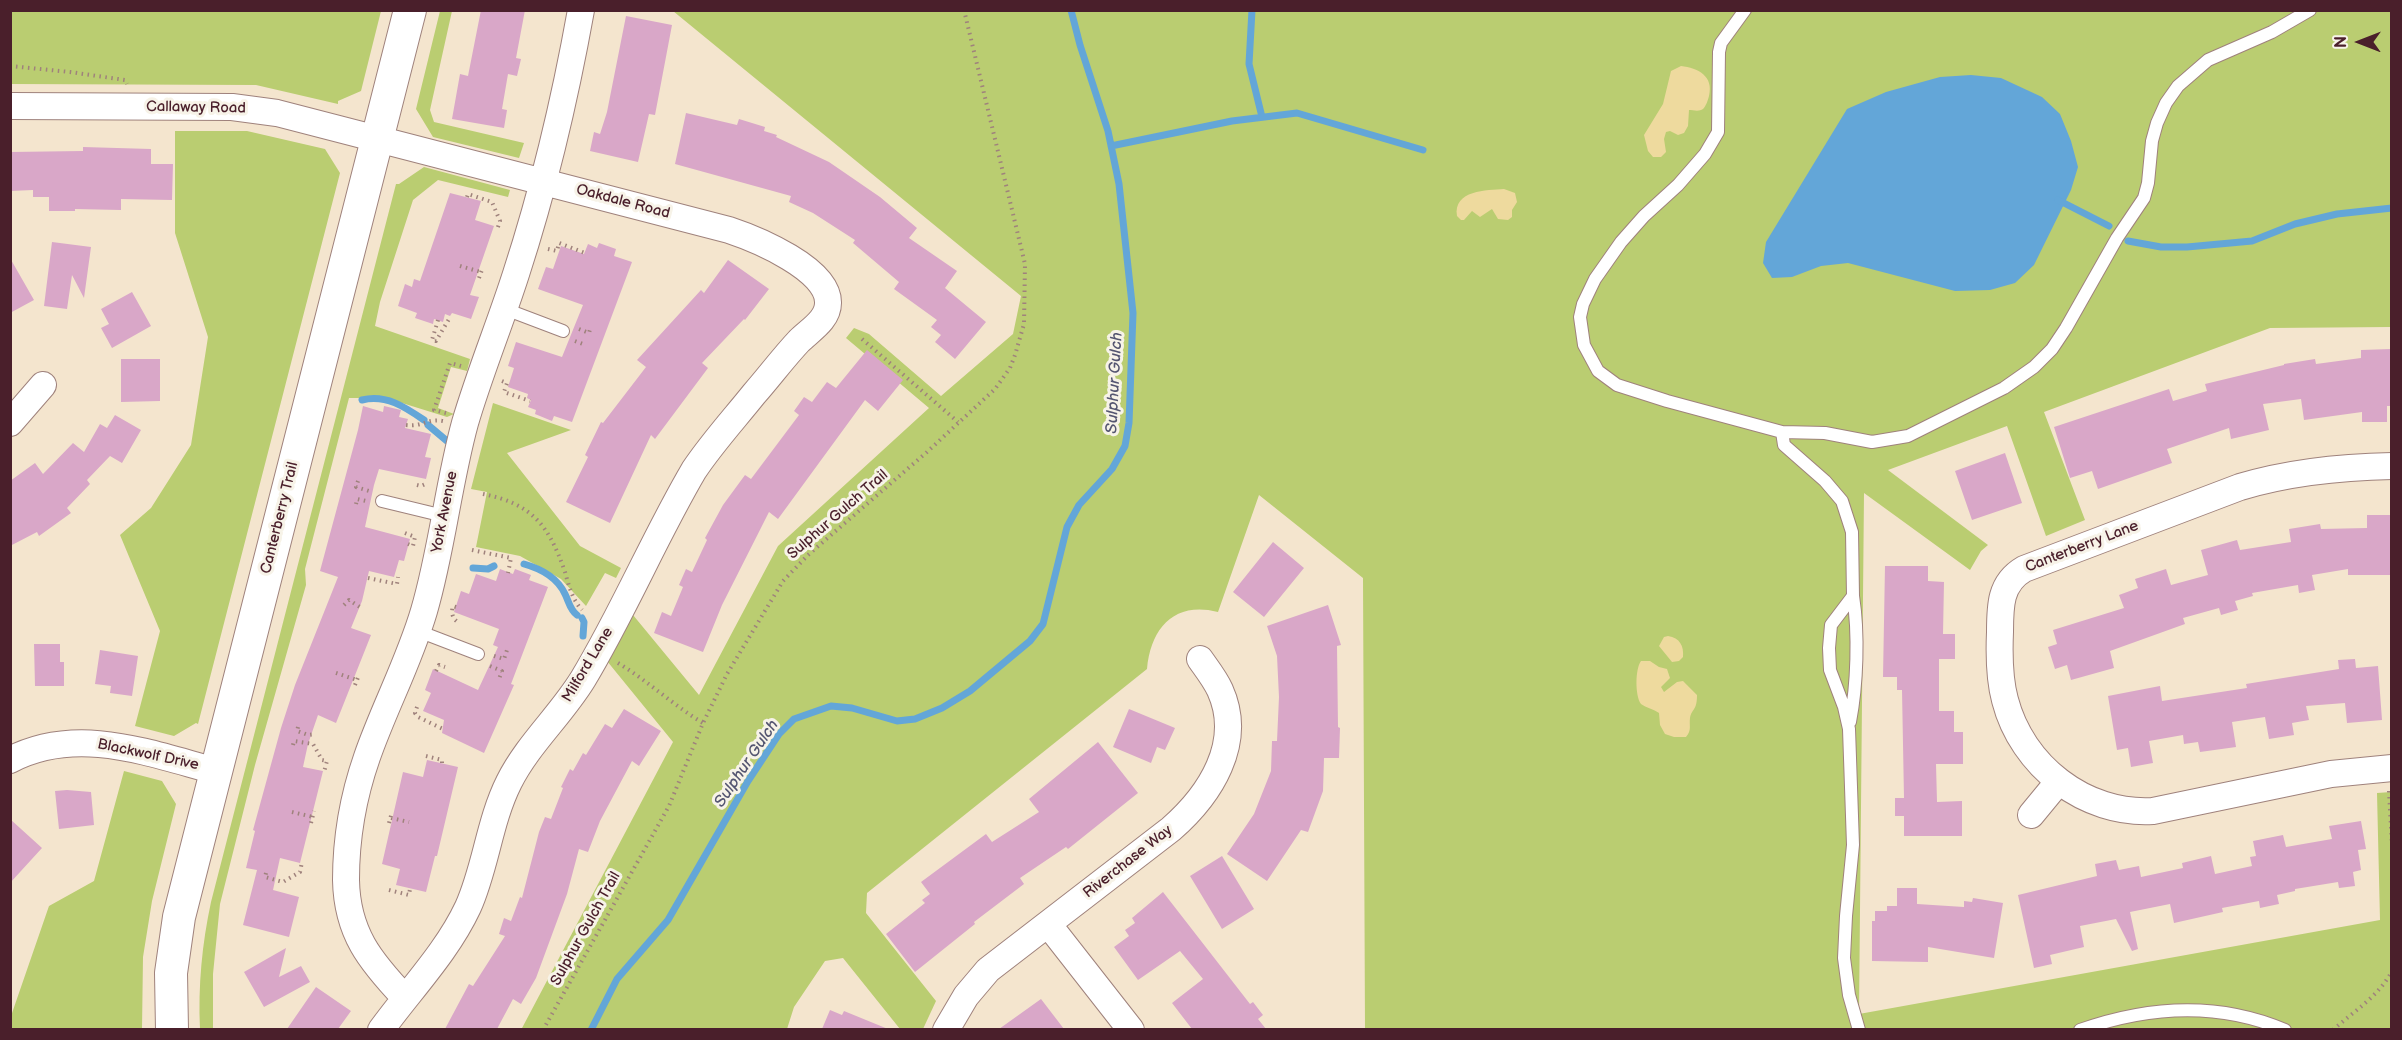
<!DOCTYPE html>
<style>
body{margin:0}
#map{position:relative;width:2402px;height:1040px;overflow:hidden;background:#f4e5ce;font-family:"Balsamiq Sans",sans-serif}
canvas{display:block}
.frame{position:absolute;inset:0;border:12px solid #4a1f2b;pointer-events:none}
.north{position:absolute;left:2330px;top:12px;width:60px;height:60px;-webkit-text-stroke:4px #f7f3e8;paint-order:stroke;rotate:270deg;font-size:16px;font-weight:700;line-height:24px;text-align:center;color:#4a1f2b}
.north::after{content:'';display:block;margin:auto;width:21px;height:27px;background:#4a1f2b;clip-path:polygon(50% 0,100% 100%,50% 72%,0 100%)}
</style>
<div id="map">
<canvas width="2402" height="1040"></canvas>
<div class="frame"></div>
<div class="north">N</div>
</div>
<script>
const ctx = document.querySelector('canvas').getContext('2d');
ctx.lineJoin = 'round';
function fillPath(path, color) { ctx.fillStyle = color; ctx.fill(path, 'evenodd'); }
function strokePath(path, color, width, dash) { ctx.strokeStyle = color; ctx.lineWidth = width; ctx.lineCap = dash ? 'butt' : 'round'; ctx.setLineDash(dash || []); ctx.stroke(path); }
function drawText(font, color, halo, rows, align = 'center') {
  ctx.font = font + ' "Balsamiq Sans",sans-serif'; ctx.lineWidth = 6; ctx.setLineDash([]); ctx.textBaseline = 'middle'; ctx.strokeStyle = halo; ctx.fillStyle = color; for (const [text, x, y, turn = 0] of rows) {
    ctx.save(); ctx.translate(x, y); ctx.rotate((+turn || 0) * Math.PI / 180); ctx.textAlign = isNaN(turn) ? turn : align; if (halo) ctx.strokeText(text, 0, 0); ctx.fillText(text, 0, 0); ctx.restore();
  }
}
fillPath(new Path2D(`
 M11,10H381V11L361,91L338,101V104L256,85L11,84Z
 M440,11H452L430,110L434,122L524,143L519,158L433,137L416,109Z
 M673,11H2391V327L2270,328L2044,412L2085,520L2046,536L2007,426L1888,470L1988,545L1981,551L1970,570L1864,493L1859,1014L2380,920L2377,793L2391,792V1029H1365L1363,578L1259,495L1218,612C1175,601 1151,627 1147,669L867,893L866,913L936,1001L923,1029H900L843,958L825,961L794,1007L787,1029L521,1030L673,742L607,661L633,615L699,695L778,546L929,408L846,338L854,328L869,334L941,396L1013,334L1021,296Z
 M175,131H247L325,149L340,173L198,724L196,723L174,736L135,726L160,631L120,535L151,508L191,445L208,337L175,233Z
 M424,167L510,190L508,197L438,180L413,200L380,302L375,326L470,359L467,371L451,367L438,408L454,414L447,417L386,398H349L305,569L306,585L255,765L220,904L213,974V1029H200C198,986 202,944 211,902L396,184H399Z
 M493,403L571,430L507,453L580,546L621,568L616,578L605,573L586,606L561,579L520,556L476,547L487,492L471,489Z
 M124,771L162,781L176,804L152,901L143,957L142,1029H11V1016L49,906L94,881Z`), '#bacd71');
fillPath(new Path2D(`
 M1681,66C1698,68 1714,76 1709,96C1708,100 1706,106 1703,109C1699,112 1693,110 1689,110L1688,126L1684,133L1678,135L1670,131L1666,132L1664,139L1666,152L1661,157H1653L1648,151L1644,135L1663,104L1671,71Z
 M1504,189L1515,193L1517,202L1512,210V217L1508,220L1498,219L1492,209L1480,217L1472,211L1464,220H1461L1457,216C1453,190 1487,190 1504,189Z
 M1668,636C1680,638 1684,646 1683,657L1679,661L1672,662L1659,646L1664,637Z
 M1641,661H1650L1659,667L1667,669L1670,678L1661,687L1664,692L1677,682L1683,681L1697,695C1697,711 1692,708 1690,718C1689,726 1692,730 1686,737H1674L1665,734L1660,725L1659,713C1654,709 1646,708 1641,704C1635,696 1635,669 1641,661Z`), '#eeda9e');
fillPath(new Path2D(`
 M1971,75L2001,78L2042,97L2060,114L2071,141L2078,167L2071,190L2034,265L2015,283L1990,290L1955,291L1848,263L1821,266L1792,277L1772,278L1763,263L1766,242L1847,109L1886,92L1940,77Z`), '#63a6d8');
strokePath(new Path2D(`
 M1252,10L1249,64L1262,117
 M1111,146L1232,121L1297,113L1423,150
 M2058,200L2109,226
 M2128,241L2161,247H2187L2252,241L2295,224L2337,214L2392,208
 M362,400C386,394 405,407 424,420
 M428,425L447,441
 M524,564C542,569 557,577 565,594C569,602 570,610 577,615
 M473,568L488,569L494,566
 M582,618L584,622L583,636
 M591,1030L617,979L668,920L748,781L779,734L794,719L831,706L852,708L897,721L915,719L942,708L970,691L1030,641L1043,624L1067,527L1079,505L1112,469L1125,446L1129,423L1133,313L1119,184L1108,131L1080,45L1071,10`), '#63a6d8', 7);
fillPath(new Path2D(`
 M481,10H525L516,58L521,59L517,76L508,74L502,109L507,110L504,128L452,119L460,74L468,76Z
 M626,16L672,25L655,115L649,114L638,162L590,151L594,132L600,134L607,112Z
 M686,113L737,125L739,119L765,127L764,131L777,135L776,137L829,162L880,197L917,228L909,238L957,271L945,288L986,322L955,359L935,342L941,335L931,327L937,320L894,289L899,282L853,243L855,240L813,213L789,202L791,196L675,164Z
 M83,147L151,149V164H173L172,200L121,199V210L75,209V211H49V197H33V190L10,191V152L83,151Z
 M450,193L481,201L475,220L494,226L470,295L479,297L471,319L452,313L450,316L445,314L443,322L434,319L433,324L415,318L417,313L398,306L405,284L412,287L414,279L420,281Z
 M52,242L91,247L84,298L72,275L67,309L44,306Z
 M599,243L616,249L614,256L632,262L572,422L554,416L552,421L535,414L536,410L528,407L531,400L527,398L528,394L508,387L514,368L508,366L516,342L562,357L583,305L538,289L546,267L553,269L561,246L584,254L588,244L597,248Z
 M10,258L34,300L10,313Z
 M728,260L769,289L745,320L744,319L702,363L708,368L655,439L651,435L610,523L566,502L588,457L585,455L601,422L603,423L646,367L637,360L701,290L704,293Z
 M132,292L151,326L112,348L101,328L109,324L101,309Z
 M2391,349V406H2387V422H2362V412L2304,420L2301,399L2263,404L2269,430L2231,439L2229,428L2167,449L2172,463L2098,489L2092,471L2070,478L2054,427L2169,389L2173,401L2207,391L2205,384L2284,365V364L2315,359L2316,364L2361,358V350Z
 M867,350L903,380L878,411L865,400L778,519L769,512L722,605L703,652L654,633L662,612L671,616L683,587L679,585L686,569L692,572L707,540L705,538L723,505L745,475L751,479L799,415L794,411L804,397L812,402L827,382L836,388Z
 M121,359H160V401L121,402Z
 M363,406L383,412L384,406L401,410L399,417L408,419L405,428L431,434L425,457L431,458L426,479L379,469L374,485L365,527L410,539L404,561L399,560L394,577L369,571L362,601L351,628L371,635L336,723L318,715L308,744L303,767L323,771L300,863L280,858L273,890L299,897L289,937L243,925L257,870L246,868L255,831L253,830L281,728L295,685L338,577L320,571L358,430Z
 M115,415L141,430L122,463L110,456L87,480L90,484L67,508L71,513L39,536L37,532L10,546V481L35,463L43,474L73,443L84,452L100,424L107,428Z
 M2005,453L2022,503L1972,520L1955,471Z
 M2367,515H2391V575H2348V569L2312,575L2315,590L2299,593L2298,585L2252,593L2253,596L2235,601L2238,610L2221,615L2219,608L2183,618L2185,624L2110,651L2114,668L2071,680L2067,665L2055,669L2048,647L2057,644L2053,630L2124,608L2119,595L2138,588L2135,579L2166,569L2171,585L2208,575L2201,550L2237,540L2240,550L2291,542L2289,529L2320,524L2321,529L2367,528Z
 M1273,542L1304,568L1264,617L1233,592Z
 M1885,566H1928V581L1944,582L1943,634H1955V659H1939V711H1954V732H1963V764H1936L1937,802L1962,801V836H1904V816H1895V798H1904L1902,690H1897V677H1883Z
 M500,569L513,574L515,569L531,575L529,580L548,587L511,684L514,685L484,753L442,733L444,720L423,711L431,693L425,690L433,669L478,690L498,647L493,645L499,629L454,612L461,591L469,594L476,574L496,581Z
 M1328,605L1341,645L1337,646L1338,727L1340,728L1339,758H1324L1323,791L1308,832L1301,830L1267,881L1227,854L1254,814L1271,771L1272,741H1277L1279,697L1277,656L1267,626Z
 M34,644H60V662H64V686H35Z
 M100,650L138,656L132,696L110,693L111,686L95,684Z
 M2355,659L2356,668L2378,666L2382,720L2347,723L2345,703L2306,706L2309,720L2292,723L2294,735L2269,739L2265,717L2232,722L2236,747L2200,752L2198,742L2184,744L2183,735L2149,741L2153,763L2131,767L2128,748L2117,750L2108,696L2160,686L2162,701L2247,688L2246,684L2339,669L2338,660Z
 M624,709L661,731L639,766L632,761L600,821L588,852L579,849L567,894L536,978L521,1004L513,999L497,1029H445L469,984L473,986L505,936L499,934L504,918L511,921L520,897L522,898L539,832L545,817L551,819L563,788L561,787L570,769L573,771L583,753L586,755L605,724L612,728Z
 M1129,709L1175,728L1165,750L1157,747L1151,763L1113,747Z
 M1098,742L1138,793L1068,849L1066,847L1020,878L1024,884L974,922L975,924L915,972L886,934L925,903L922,900L930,894L921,882L986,834L992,842L1039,812L1029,799Z
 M427,760L458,767L437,856H435L426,892L396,885L400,869L382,864L403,772L423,777Z
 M67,790L91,792L94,825L59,829L55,791Z
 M10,819L42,848L10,883Z
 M2361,821L2366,849L2358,850L2361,870L2353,872L2355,886L2339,888L2338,882L2295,889V891L2277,895L2279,904L2260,908L2259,901L2222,908L2223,912L2174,923L2170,904L2130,912L2138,949L2132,951L2116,919L2080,926L2084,947L2050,955L2052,964L2034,968L2018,895L2097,876L2095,864L2116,860L2119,870L2139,866L2141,877L2183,868L2182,863L2211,856L2215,874L2252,866L2250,857L2256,856L2253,841L2283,835L2286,847L2332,839L2329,826Z
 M1222,856L1254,909L1222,929L1190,876Z
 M1897,888H1917V904L1964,907V901L1972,902L1973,898L2003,903L1994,958L1928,947V962L1872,961V921H1875V911H1887V906H1897Z
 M1163,892L1250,1004L1253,1002L1263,1015L1258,1019L1266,1029H1192L1172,1003L1203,979L1180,951L1138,980L1114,947L1129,936L1125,930L1135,923L1132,918Z
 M286,948L279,977L301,966L310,982L264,1007L244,972Z
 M316,987L351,1011L338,1029H287Z
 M1041,999L1064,1029H999Z
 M830,1010L842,1015L844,1011L888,1029H822Z`), '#d9a7c8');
const service = new Path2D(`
 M1745,10L1721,43L1719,52L1718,132L1705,154L1678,185L1644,216L1621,242L1595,279L1583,304L1580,317L1584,345L1598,371L1617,385L1667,401L1782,432L1825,433L1872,442L1908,436L2004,388L2034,367L2052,349L2066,328L2117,238L2144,198L2148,183L2152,141L2157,123L2166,103L2178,86L2208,60L2272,32L2310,10
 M505,309L563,331
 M1782,432L1784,445L1825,481L1842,501L1852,532L1853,596L1831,625L1829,648L1830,670L1844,707L1849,729L1853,845L1846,916L1844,958L1849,995L1859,1030
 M382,501L444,516
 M418,631L478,654
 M1850,722C1857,685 1859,634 1853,596
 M2080,1030C2148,1006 2217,1001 2285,1030`);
const minor = new Path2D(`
 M10,106L232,107L277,113L729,230C756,239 829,269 828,303C828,320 810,330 799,341C783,358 769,377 754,394C734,419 712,443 694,470C654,538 624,611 583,679C561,715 528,744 509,782C489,822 486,867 468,907C447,952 410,990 381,1030
 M10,423L43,385
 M2392,466C2339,467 2290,472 2240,487L2024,569C2000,583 2000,606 2000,632C1999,655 1999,678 2005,700C2022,766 2085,815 2153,811L2331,774L2392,768
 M10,760C77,725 148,753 216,771
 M2031,815L2059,781
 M1048,924L1131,1030
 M405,998C370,961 347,933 346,880C346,838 353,797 367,757C384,708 409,662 424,611C442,550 448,485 465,423C480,372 500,324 516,274C544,188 565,99 581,10
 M946,1030L966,996L988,970L1171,829C1210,795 1244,743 1220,690C1215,679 1207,669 1200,659`);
const tertiary = new Path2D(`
 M172,1030L171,973L179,917L410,10`);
strokePath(service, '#9f827c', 14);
strokePath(minor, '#9f827c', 28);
strokePath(tertiary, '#9f827c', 34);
strokePath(new Path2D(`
 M10,66L70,72L125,80L127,84
 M467,197L468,194L492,202L500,221L497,230
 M548,249L557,251L559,243L585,253
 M460,266L481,272
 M479,278L483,267
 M438,320L432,340L436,341L449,319H451
 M579,329L589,333L591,326
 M862,339L958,422
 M575,341L583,344L582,347
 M502,381L507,383L504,392L530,401
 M446,413L434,410L450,363L461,366
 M406,425C423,427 428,418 443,421
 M358,481L356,487L369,491
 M417,485L421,486L428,483
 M483,494C533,504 549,526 565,572C569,586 572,599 582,610
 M356,504L357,499L366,501
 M405,533L415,537L413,546L408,544
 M472,550L511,558L508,573
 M368,578L397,584L398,577
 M344,605L349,600L363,609
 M456,607L453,606C451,612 452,620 460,623
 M494,656L504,659L507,650
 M618,663C648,681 673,705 703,723
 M490,666L502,671L499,679
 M436,671L439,665L445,667
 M336,673L357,680
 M355,685L359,675
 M417,707L415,713L418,717L443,729
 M298,727L297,731L308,735L315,734
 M293,745L294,741L313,744L322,760L327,761L324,772
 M426,756L442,760V763
 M2389,791L2392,845
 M292,812L313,817
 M391,818L409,822
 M311,823L314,811
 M389,823L392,812
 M266,873L265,877L283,882L300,872L302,862
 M389,890L409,895L410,889
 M543,1030L669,806L703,723L727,674L783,581L808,555L927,452L995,389L1010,368L1015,355L1024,324L1025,264L964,10
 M2333,1030C2354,1011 2379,996 2392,971`), '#9f827c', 4, [1.5, 4.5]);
strokePath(service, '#fff', 12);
strokePath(minor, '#fff', 26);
strokePath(tertiary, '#fff', 32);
drawText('15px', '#4a1f2b', '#f7f3e8', [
 ["Callaway Road",196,108,1],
 ["Oakdale Road",623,202,15],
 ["York Avenue",445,512,-79],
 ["Sulphur Gulch Trail",838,515,-41],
 ["Canterberry Trail",280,518,-76],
 ["Canterberry Lane",2082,547,-21],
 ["Milford Lane",588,665,-59],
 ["Blackwolf Drive",148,755,12],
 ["Riverchase Way",1128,862,-38],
 ["Sulphur Gulch Trail",586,929,-61]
]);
drawText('italic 16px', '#545570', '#f7f3e8', [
 ["Sulphur Gulch",1115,383,-87],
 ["Sulphur Gulch",747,764,-56]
]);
</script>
